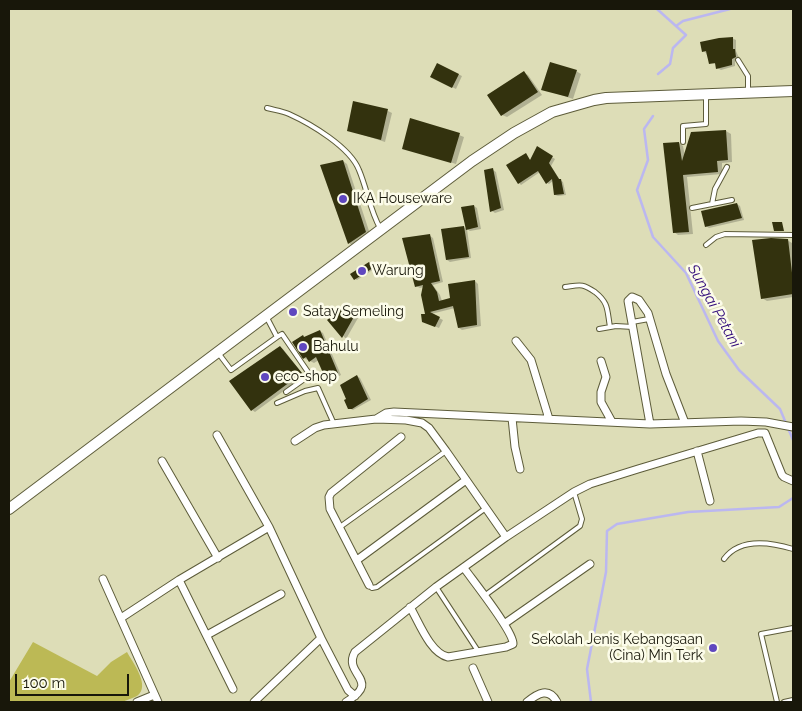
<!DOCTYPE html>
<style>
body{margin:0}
#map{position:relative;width:802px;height:711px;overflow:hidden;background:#ddddb7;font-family:Raleway,sans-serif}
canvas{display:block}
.frame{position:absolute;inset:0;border:10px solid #18170a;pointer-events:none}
.scale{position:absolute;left:15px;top:674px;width:114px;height:22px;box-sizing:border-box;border:2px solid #18170a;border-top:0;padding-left:6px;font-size:15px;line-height:18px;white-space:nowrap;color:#18170a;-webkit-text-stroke:4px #fcfce9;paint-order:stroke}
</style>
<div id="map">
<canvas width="802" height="711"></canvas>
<div class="frame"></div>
<div class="scale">100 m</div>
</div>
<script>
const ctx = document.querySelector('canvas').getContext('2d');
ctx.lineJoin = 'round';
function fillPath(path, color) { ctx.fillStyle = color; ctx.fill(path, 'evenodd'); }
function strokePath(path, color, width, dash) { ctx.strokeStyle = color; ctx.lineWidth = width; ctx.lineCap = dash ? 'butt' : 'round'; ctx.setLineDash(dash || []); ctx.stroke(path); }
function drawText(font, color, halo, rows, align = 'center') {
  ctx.font = font + ' Raleway,sans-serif'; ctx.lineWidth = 5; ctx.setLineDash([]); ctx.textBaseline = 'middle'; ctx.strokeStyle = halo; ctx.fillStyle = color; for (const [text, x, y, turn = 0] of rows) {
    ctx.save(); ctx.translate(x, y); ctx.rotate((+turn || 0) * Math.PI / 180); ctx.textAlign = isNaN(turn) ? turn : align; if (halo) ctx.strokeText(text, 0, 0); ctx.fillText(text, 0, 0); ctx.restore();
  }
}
fillPath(new Path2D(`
 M33,642L97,676L111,662L127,652C133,663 151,686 137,696C133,698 127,700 122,702H9V682Z`), '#bcb955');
fillPath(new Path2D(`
 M732,38L736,40V51L739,58L735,61V66L721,70L717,68L716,64L710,63L706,53L703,51Z
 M438,65L462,76L456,89L432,77Z
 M576,71L581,74L573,99L543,89Z
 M524,73L528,75L542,95L507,117L502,115Z
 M388,111L392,113L385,142L348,130Z
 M726,131L731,134L732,162L722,163V174L687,177L693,234L678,235L674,232L679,143L683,146L685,156L692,134Z
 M459,135L464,137L456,164L403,148Z
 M537,148L555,159L551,166L560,180L563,182L566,195L558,196L555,195L553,181L549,184L547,183L540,172L521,185L519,183L526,155L531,161Z
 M343,161L347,164L370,234L353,246L349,243L321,166Z
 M493,170L496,172L504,210L495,213L492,211Z
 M737,204L740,206L744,220L709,228L706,226Z
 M474,206L477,208L481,229L470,231L467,229L471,258L450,262L447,260L463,227L467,229Z
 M430,236L433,238L443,282L433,285L440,295L442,301L451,299L475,281L478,284L481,326L462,330L459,328L455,308L431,314L443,320L439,328L427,323L424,287L420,288L416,286Z
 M787,240L792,243L793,252V297L767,301L762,298Z
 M369,263L374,269L357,280L355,279Z
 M348,305L351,307L358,318L346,339L329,320Z
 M320,331L323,333L341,375L333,379L324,372L319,360L314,363L304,358L305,338Z
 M280,347L283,349L304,376L255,412L252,410Z
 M357,376L360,378L371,400L353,410L349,408Z`), '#0003');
strokePath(new Path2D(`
 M657,9L686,35L673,48L670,64L658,74
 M676,26L683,21L730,9
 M653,116L644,129L648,160L637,190L653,237L686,273L718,341L739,370L780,409L793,440
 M591,702L587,669L606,572L607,531L617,524L688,512L779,507L793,498`), '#bbb7f0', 2.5);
fillPath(new Path2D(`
 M733,37V49H735L736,57L732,59V65L716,69L715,63L709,64L706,51L702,52L700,42L719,38Z
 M550,62L577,70L568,97L541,90Z
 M437,63L459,74L452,88L430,77Z
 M524,71L538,92L501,116L487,95Z
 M353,101L388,109L381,140L347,131Z
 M410,118L460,133L451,163L402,149Z
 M726,130L728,160L717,161L718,172L683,175L689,232L673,233L663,143L679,142L682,161L691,132Z
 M537,146L553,156L549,163L559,179H561L564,194L554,195L552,179L546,184L538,171L518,184L506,165L526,153L530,160Z
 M343,160L366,232L348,244L320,165Z
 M493,168L501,208L490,212L484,170Z
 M737,203L742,218L705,227L701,211Z
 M474,205L478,227L466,230L461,207Z
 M772,222H782L784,231H774Z
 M464,226L469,257L446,260L441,229Z
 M430,234L440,281L431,283L437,292L439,301L450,298L448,284L475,280L477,325L458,328L453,306L430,312L440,317L435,327L422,322L421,314H425L421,295L423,285L415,287L402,238Z
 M771,238L788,239L793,281V294L761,299L752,240Z
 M369,262L373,268L354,280L350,274Z
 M347,304L355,315L342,338L327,320Z
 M320,330L338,373L329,378L325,372L323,373L316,357L309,362L306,357L303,359L292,342L303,335L304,337Z
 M280,346L302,373L251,411L229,381Z
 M357,375L368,399L352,409H348L344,400L346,399L340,385Z`), '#33320e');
const lane = new Path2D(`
 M738,60L748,76V91
 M267,108C274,110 282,111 289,114C311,124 350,147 359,170C367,189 370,210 380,228
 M683,142V126L706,124V96
 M712,204L715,189L727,167
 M692,208L732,200
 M706,245L716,237L725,234L793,235
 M565,287C580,285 582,283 595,292C609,303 607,310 610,327
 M632,322L649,319
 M599,329L616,326L633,327
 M277,337L282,334L310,375L286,392
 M219,354L231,370L277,337L266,316
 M277,403L305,391L318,388L334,424
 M340,527L446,451
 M724,559C740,537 770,542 793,549
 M369,585L372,588L377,587L486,508
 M436,587L478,651
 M484,596L580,526L582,519L574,492
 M777,702L761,634L793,628
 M784,702L793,700`);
const street = new Path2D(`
 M516,341L531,360L549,419
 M601,361L606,377L601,392V402L612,422
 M512,418L515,447L520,469
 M376,419L386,413L394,412L650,424L741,421L766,422L793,427
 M650,424L628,301L632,297L639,300L648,313L666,374L685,423
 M217,435L269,527L321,638L254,702
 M295,441L315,428L324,425L376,419L406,420L422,423L429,428L446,451L506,537
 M697,451L710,501
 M162,461L218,558
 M357,560L466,480
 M103,579L158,702
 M179,580L233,689
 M369,585L330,509L329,497L331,493L401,437
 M410,607C419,622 430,653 448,657L506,647L513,644C514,632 474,582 464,568
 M121,618L179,580L269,527
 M504,624L590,564
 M207,635L281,594
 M321,638L348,690L355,696
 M473,668L488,702
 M137,702L154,695
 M346,702C383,680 342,675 355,652L436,587L506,537L574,492L590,484L638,469L758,433H765L782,475L784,477L793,481
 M527,702C538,693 549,687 557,702`);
const secondary = new Path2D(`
 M9,509L472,161L514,133L552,112L594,100L606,98L793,91`);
strokePath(lane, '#5d5c3a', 6);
strokePath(street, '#5d5c3a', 9);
strokePath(secondary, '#5d5c3a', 12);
strokePath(lane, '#fff', 4);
strokePath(street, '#fff', 7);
strokePath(secondary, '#fff', 10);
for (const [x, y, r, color] of [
 [343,199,5,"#5f47bf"],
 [362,271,5,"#5f47bf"],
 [293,312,5,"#5f47bf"],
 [303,347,5,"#5f47bf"],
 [265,377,5,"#5f47bf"],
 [713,648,5,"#5f47bf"]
]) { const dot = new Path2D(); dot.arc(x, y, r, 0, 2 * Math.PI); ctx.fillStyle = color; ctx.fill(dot); strokePath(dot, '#fcfce9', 2); }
drawText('14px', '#18170a', '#fcfce9', [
 ["IKA Houseware",353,199],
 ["Warung",372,271],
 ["Satay Semeling",303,312],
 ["Bahulu",313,347],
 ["eco-shop",275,377],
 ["Sekolah Jenis Kebangsaan",703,640,"right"],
 ["(Cina) Min Terk",703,656,"right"]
], 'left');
drawText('italic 15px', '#320c7b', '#fcfce9', [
 ["Sungai Petani",714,306,61]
]);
</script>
